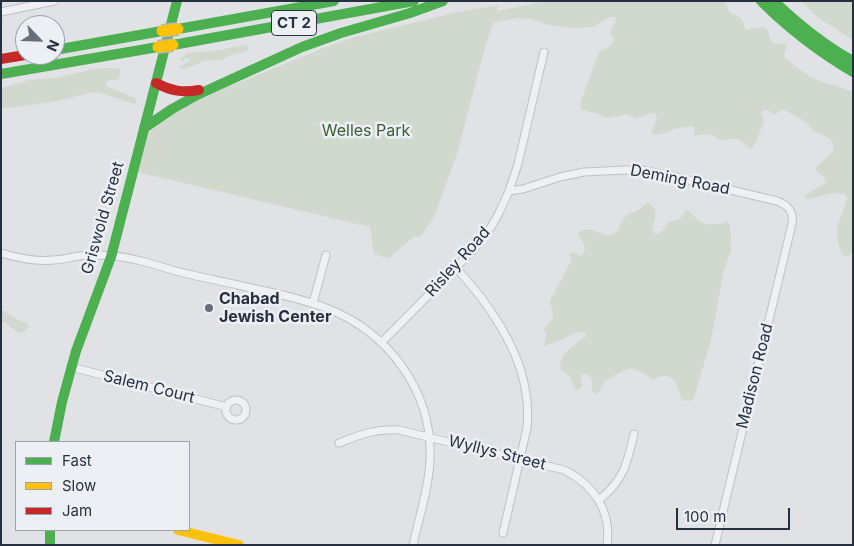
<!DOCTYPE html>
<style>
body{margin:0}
#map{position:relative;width:854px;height:546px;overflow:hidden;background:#e0e2e5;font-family:Inter,sans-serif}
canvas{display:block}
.frame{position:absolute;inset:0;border:2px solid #26303f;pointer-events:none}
.legend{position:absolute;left:15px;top:441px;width:175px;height:90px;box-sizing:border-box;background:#ecf0f5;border:1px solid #9da3ac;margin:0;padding:6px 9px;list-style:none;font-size:15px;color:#26303f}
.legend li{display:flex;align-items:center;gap:10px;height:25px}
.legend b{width:25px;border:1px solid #9da3ac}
.north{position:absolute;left:15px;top:15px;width:50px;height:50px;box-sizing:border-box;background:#ecf0f5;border:1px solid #9da3ac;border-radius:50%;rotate:114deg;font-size:14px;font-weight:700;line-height:20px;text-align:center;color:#26303f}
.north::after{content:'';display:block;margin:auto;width:18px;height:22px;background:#676e79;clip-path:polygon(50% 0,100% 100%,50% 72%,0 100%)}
.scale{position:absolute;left:676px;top:508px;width:114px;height:22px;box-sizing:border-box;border:2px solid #26303f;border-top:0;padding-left:6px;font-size:15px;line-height:18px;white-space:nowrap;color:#26303f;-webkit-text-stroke:4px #ecf0f5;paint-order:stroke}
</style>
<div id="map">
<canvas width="854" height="546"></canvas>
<div class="frame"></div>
<ul class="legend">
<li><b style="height:6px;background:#4caf50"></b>Fast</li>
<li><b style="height:6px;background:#ffc107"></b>Slow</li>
<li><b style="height:6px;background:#c62828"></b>Jam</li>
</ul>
<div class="north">N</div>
<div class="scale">100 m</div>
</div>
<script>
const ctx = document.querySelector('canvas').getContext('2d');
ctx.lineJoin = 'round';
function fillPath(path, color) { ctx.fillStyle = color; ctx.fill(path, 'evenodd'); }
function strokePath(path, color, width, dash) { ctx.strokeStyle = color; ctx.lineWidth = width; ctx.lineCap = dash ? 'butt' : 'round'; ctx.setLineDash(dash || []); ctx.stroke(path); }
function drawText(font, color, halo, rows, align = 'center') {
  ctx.font = font + ' Inter,sans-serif'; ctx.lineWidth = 5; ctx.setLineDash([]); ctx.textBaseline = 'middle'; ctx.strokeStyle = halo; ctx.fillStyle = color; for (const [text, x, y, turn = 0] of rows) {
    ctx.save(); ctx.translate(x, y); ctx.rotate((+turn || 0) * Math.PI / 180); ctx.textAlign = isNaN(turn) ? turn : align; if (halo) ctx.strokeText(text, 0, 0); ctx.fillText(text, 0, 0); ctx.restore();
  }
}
fillPath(new Path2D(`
 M546,1H725L730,13C742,17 742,18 746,30C779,20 762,41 777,44C780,44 782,43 785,43L787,44L784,55L785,58L810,77L825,83L835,85L853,92V251L849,256H845L843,255C832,232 838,225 846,202L847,198L845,194L834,193L809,199H806L805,197V195L824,184L826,182L825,179L816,170V167L833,152V143L829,138L813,131L806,122L784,110H781L775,115L768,110H763L761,113L764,122L754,146L751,149C747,147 745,143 741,141C732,135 720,146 714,135C707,133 701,136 694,135V127L692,126L674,129L659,135L653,134L651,132C652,127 656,123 657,117L655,114L650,113L635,119L627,114L609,118L603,117L598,114L583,110L581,109L580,103L599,52C605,48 614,46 614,38L610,35L611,30L616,22L615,17H610L593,27L573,28L547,25L532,19L518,18L493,23L484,51L457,154L434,217L421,236L414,237L389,258L374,254L370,227L137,172L148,130L194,101L326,47L355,37L458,12L499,5L497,11Z
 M801,1H853V40L816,16Z
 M244,45L249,47L246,52L234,54L221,60L204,61L190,67L181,69L179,67L189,61V59L187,58L182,61L180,59L189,53L219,50Z
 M109,68L120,69L121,71L118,80H111L106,81V84L108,87L136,98L137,102L134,104L101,93L94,92L58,101L1,109V88L29,80L55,78L93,69Z
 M648,203C660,209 655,219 652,229L655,234L660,233L665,228L668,222L680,219L686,210C698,216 698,226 714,224C719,224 722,224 726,221L730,225L731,250L728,260L724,270L711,340L694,398C691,401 685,402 681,399C678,390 678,377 665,376C660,376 656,379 652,379C636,368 633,365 616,375C613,377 608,379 605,381C601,386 601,391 596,394L592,392C592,384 595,373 582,374C580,380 583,383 581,388L576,390L574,388L570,376L561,370C557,352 575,346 586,336V333L582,332L575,333L559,341L544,346C544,342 547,338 546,334C545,329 542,332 546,326C548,323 552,321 553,316C554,311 550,306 550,301L571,261L570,255L572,252L581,256C591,247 579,241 578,232C593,224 602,238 613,234C619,233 619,225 622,221C625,214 632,213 638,210C642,207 644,205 648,203Z
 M1,310C7,312 11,317 16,319C21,321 24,321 28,324C29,331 23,332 18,333L6,323L1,322Z`), '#d1d9cf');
const street = new Path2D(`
 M1,12L54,1
 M509,191L523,189L560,177L584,172L625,170H641L672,176L777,201C788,205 794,211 792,224L715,545
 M1,253C18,258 36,262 53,260C62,260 71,257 79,256C91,254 102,255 113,256C134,258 153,264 172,270C194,276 216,280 238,285C268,292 298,297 326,308C389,332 433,392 430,460C429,488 419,517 413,545
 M456,268C487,301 520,348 526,394C528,405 528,417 527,428L503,533
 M313,303L326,255
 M382,342L474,249L491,227L498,215L509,191L518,164L544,52
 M71,367L227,407
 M226 410a10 10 0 1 1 20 0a10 10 0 1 1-20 0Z
 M339,443C359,435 377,428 399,430L564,470C593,484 612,511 607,545
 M599,500C624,480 627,464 634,434`);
strokePath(street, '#bec0c3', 9);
strokePath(street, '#eff0f2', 7);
strokePath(new Path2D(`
 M761,1C789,29 819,52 853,72
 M774,1C798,24 824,45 853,61
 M178,29L334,1
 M173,45L414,1
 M55,50L162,31
 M1,74L158,47
 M144,128L172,109L197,95L302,47L341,33L410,13L443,1
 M54,442L62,402L76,351L111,257L177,1
 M50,530V545`), '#4caf50', 10);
strokePath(new Path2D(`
 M178,530L239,545`), '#ffc107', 10);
strokePath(new Path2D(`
 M1,59L25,55
 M156,83C171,91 183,93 199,90`), '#c62828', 10);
const slowBridge = new Path2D(`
 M162,31L178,29
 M158,47L173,45`);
strokePath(slowBridge, '#b2b5ba', 14, []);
strokePath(slowBridge, '#ffc107', 11);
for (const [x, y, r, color] of [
 [209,308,5,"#676e79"]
]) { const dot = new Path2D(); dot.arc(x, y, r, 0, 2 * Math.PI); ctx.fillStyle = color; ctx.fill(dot); strokePath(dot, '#ecf0f5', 2); }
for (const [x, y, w] of [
 [294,23,45]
]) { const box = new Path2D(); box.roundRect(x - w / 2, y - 12.5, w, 25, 4); ctx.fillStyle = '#ecf0f5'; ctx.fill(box); strokePath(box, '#26303f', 1); }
drawText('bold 15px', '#26303f', null, [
 ["CT 2",294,23]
]);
drawText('16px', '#3c5c32', '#ecf0f5', [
 ["Welles Park",366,131]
]);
drawText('16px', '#26303f', '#ecf0f5', [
 ["Deming Road",680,180,11],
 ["Griswold Street",103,218,-74],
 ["Risley Road",458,262,-48],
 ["Madison Road",755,376,-76],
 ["Salem Court",149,387,14],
 ["Wyllys Street",497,453,14]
]);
drawText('bold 16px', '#26303f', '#ecf0f5', [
 ["Chabad",219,299],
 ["Jewish Center",219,317]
], 'left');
</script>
